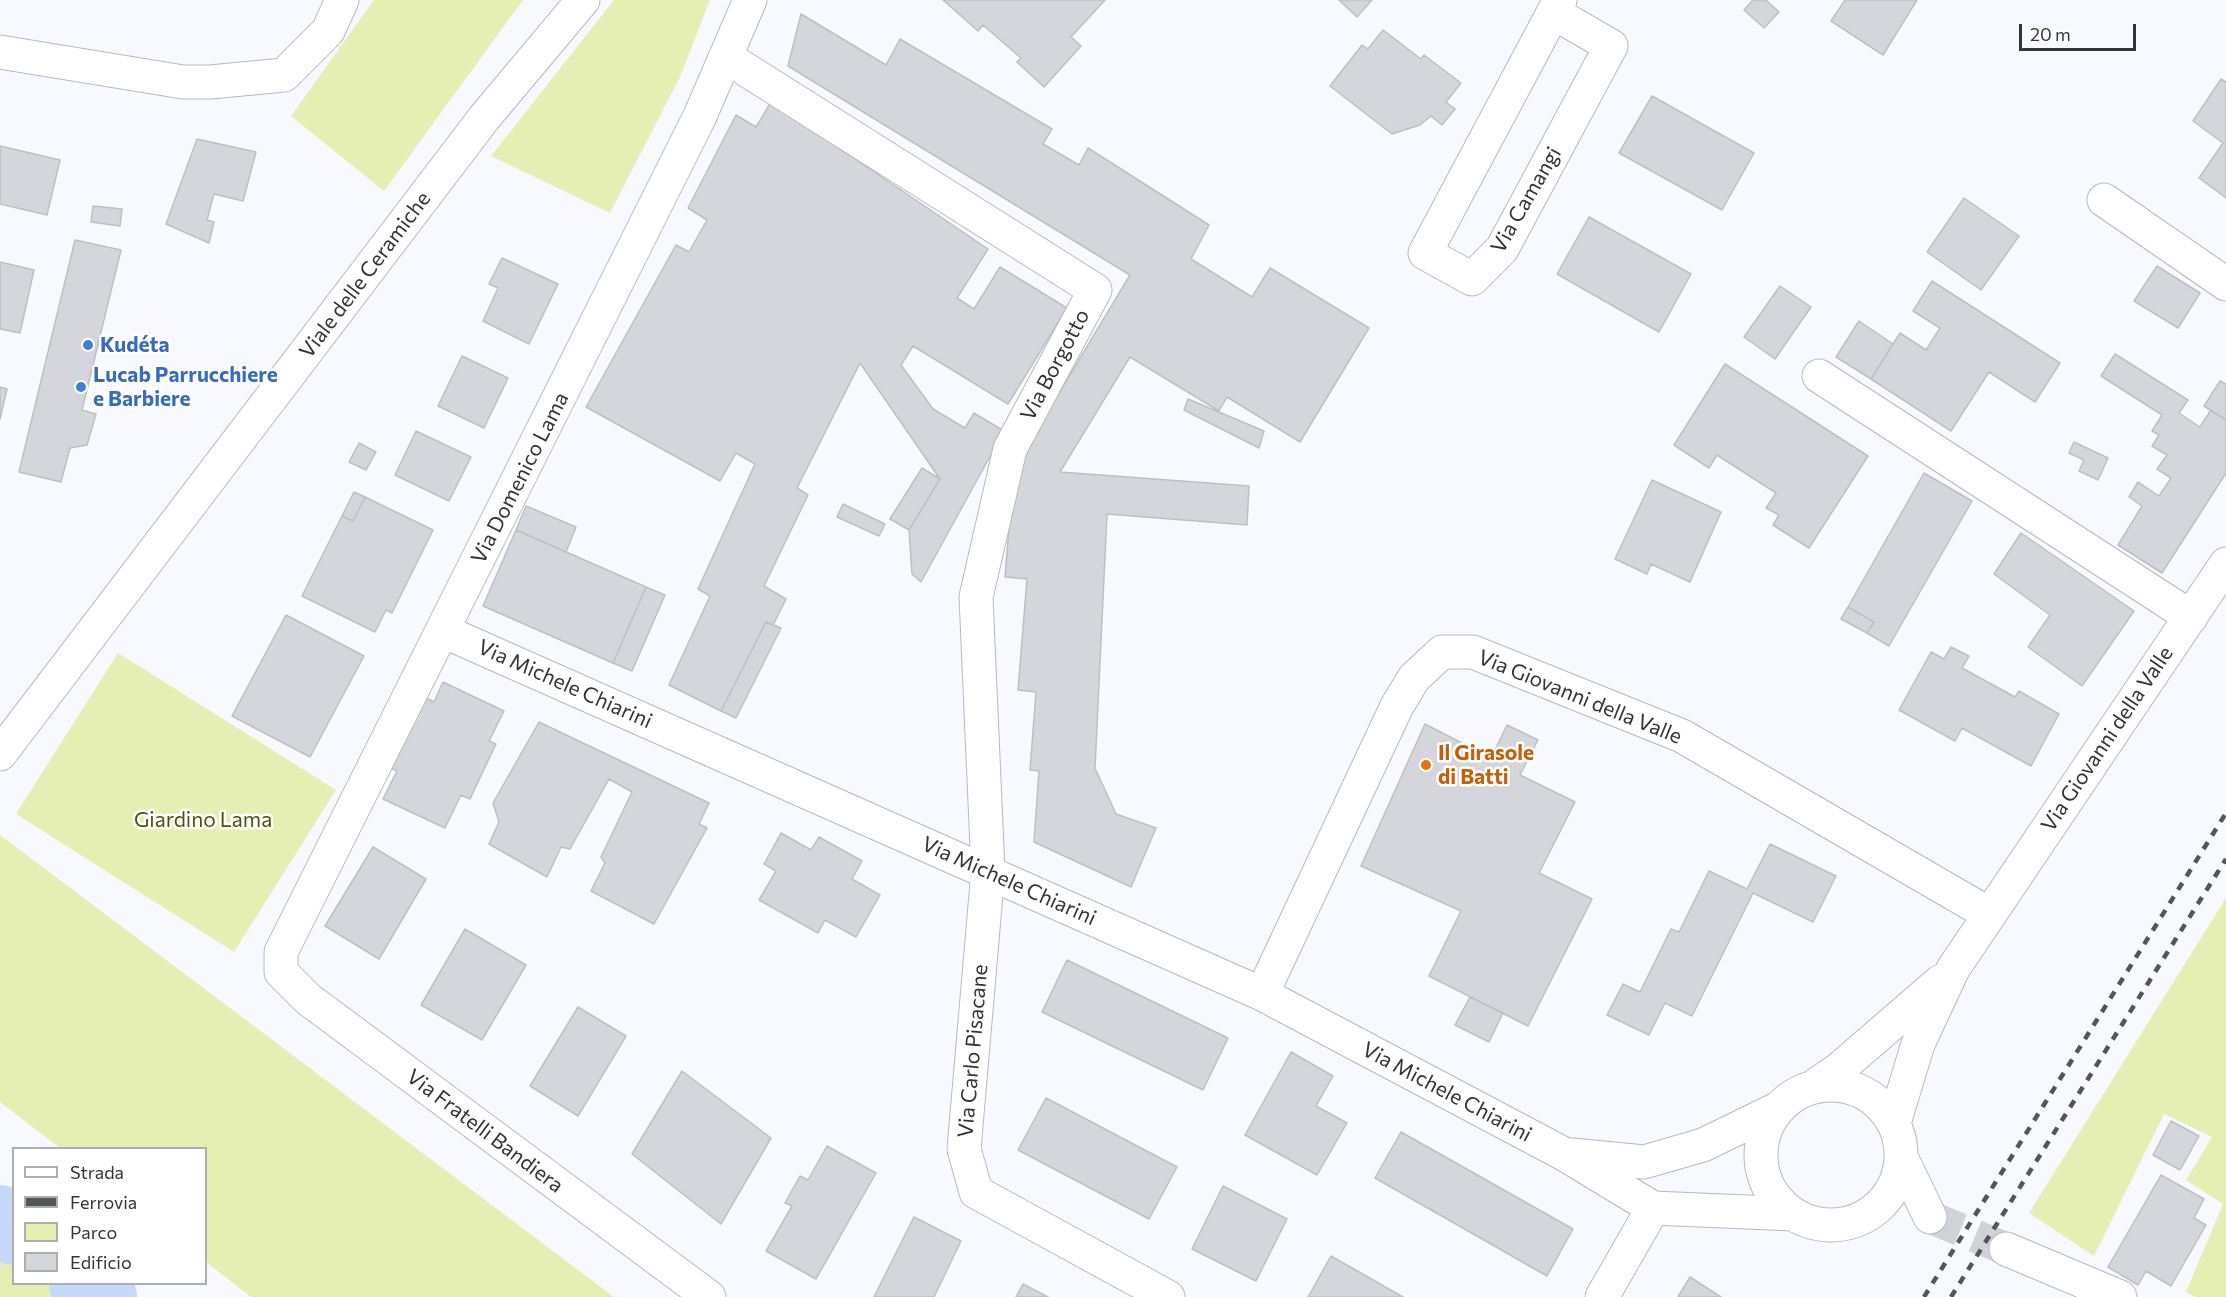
<!DOCTYPE html>
<meta charset="utf-8">
<style>
body{margin:0}
#map{position:relative;width:2226px;height:1297px;overflow:hidden;background:#f8f9ff;font-family:Commissioner,sans-serif}
canvas{display:block}
.legend{position:absolute;left:12px;top:1147px;width:195px;height:138px;box-sizing:border-box;background:#fff;border:2px solid #adaeaf;margin:0;padding:8px 10px;list-style:none;font-size:18px;color:#333436}
.legend li{display:flex;align-items:center;gap:12px;height:30px}
.legend b{width:30px;border:2px solid #adaeaf}
.scale{position:absolute;left:2019px;top:24px;width:117px;height:27px;box-sizing:border-box;border:3px solid #333436;border-top:0;padding-left:8px;font-size:18px;line-height:21px;white-space:nowrap;color:#333436;-webkit-text-stroke:4px #fff;paint-order:stroke}
</style>
<div id="map">
<canvas width="2226" height="1297"></canvas>
<ul class="legend">
<li><b style="height:8px;background:#fff"></b>Strada</li>
<li><b style="height:8px;background:#545558"></b>Ferrovia</li>
<li><b style="height:16px;background:#e5eeb3"></b>Parco</li>
<li><b style="height:16px;background:#d5d6db"></b>Edificio</li>
</ul>
<div class="scale">20 m</div>
</div>
<script>
const ctx = document.querySelector('canvas').getContext('2d');
ctx.lineJoin = 'round';
function fillPath(path, color) { ctx.fillStyle = color; ctx.fill(path, 'evenodd'); }
function strokePath(path, color, width, dash) { ctx.strokeStyle = color; ctx.lineWidth = width; ctx.lineCap = dash ? 'butt' : 'round'; ctx.setLineDash(dash || []); ctx.stroke(path); }
function drawText(font, color, halo, rows, align = 'center') {
  ctx.font = font + ' Commissioner,sans-serif'; ctx.lineWidth = 5; ctx.setLineDash([]); ctx.textBaseline = 'middle'; ctx.strokeStyle = halo; ctx.fillStyle = color; for (const [text, x, y, turn = 0] of rows) {
    ctx.save(); ctx.translate(x, y); ctx.rotate((+turn || 0) * Math.PI / 180); ctx.textAlign = isNaN(turn) ? turn : align; if (halo) ctx.strokeText(text, 0, 0); ctx.fillText(text, 0, 0); ctx.restore();
  }
}
fillPath(new Path2D(`
 M374,0H523L384,191L291,116Z
 M614,0H710L680,77L610,213L491,156Z
 M118,653L336,790L234,952L16,814Z
 M0,835L614,1297H251L206,1262V1148H60L0,1102Z
 M2226,898V1297H2195L2186,1292L2223,1204L2186,1180L2212,1137L2164,1114L2094,1256L2029,1213Z
 M0,1233L13,1243L14,1284H70L89,1297H0Z`), '#e5eeb3');
strokePath(new Path2D(`
 M0,1220L14,1230
 M84,1284L102,1297`), '#c7d9f9', 70);
const building = new Path2D(`
 M943,0H1105L1071,37L1081,46L1044,87L1017,62L1021,58L983,25L978,31Z
 M1339,0H1372L1357,17Z
 M1753,0H1766L1779,12L1764,28L1744,10Z
 M1845,0H1917L1883,55L1831,21Z
 M801,14L886,65L900,39L1052,129L1043,144L1079,165L1088,148L1209,225L1191,259L1252,297L1270,268L1369,328L1300,442L1227,397L1219,411L1130,357L1060,472L1249,486L1247,525L1107,514L1095,768L1116,814L1156,828L1131,887L1034,842L1039,771L1030,770L1036,692L1018,690L1027,579L1005,577L1014,468L1130,275L788,66Z
 M1383,30L1421,59L1424,55L1461,83L1446,102L1455,109L1442,125L1431,116L1420,125L1392,134L1330,86L1362,45L1368,49Z
 M2221,79L2226,82V198L2199,178L2223,143L2193,121Z
 M1652,96L1754,153L1722,210L1619,153Z
 M771,102L988,249L957,298L974,309L1000,267L1067,308L1008,404L913,346L901,365L933,409L965,428L974,413L1004,431L921,582L912,574L909,530L940,479L860,363L797,488L808,495L764,586L786,599L773,625L766,622L721,711L669,685L710,596L698,589L755,464L736,453L720,481L586,407L676,245L689,252L707,220L688,208L736,115L756,127Z
 M197,139L256,152L243,201L214,194L207,220L214,222L209,243L166,224Z
 M0,146L60,160L47,215L0,204Z
 M1964,198L2019,236L1981,290L1927,252Z
 M93,206L122,209L120,226L91,222Z
 M1589,217L1691,274L1659,332L1557,274Z
 M75,240L121,250L82,410L96,414L87,445L70,448L61,482L19,472Z
 M502,258L558,284L529,344L483,321L498,288L489,284Z
 M0,262L34,270L20,333L0,329Z
 M2157,266L2200,293L2178,328L2134,301Z
 M1932,281L2060,363L2035,402L1989,372L1951,431L1871,379L1900,333L1926,350L1940,328L1913,311Z
 M1780,286L1811,307L1775,359L1744,337Z
 M1859,321L1893,344L1871,379L1836,357Z
 M2115,354L2188,400L2179,413L2200,427L2211,410L2226,420V473L2162,573L2118,545L2142,506L2129,497L2138,482L2159,496L2171,478L2157,469L2167,455L2152,446L2159,435L2152,431L2162,415L2101,376Z
 M462,356L508,378L484,428L438,406Z
 M1725,364L1868,456L1809,548L1773,525L1779,515L1766,508L1776,493L1717,455L1709,468L1674,445Z
 M2220,381L2226,384V420L2204,406Z
 M0,387L7,389L0,419Z
 M1188,399L1264,431L1259,448L1184,410Z
 M416,431L471,457L449,501L395,475Z
 M2074,442L2108,458L2098,480L2079,471L2084,460L2069,453Z
 M359,443L376,452L366,470L349,462Z
 M922,468L940,479L909,530L890,519Z
 M1924,473L1972,501L1889,646L1867,633L1874,622L1848,607Z
 M1652,480L1721,512L1690,582L1651,564L1647,574L1615,559Z
 M354,492L365,497L353,521L342,516Z
 M365,497L433,530L392,613L386,610L375,632L302,596L342,516L353,521Z
 M843,504L885,524L879,536L837,517Z
 M526,506L576,527L566,552L516,530Z
 M516,530L646,587L613,663L483,606Z
 M2021,533L2134,611L2082,686L2028,647L2050,615L1994,574Z
 M646,587L665,595L632,671L613,663Z
 M1848,607L1874,622L1867,633L1841,619Z
 M286,615L364,656L310,757L232,716Z
 M766,622L781,628L736,718L721,711Z
 M1951,647L1969,656L1962,668L2015,697L2019,691L2059,714L2031,766L1962,728L1955,741L1899,710L1931,652L1944,659Z
 M443,682L504,711L489,741L496,744L470,799L461,795L445,828L383,799L397,771L388,767L422,696L434,702Z
 M539,722L709,803L699,824L707,828L654,924L591,891L605,863L601,857L632,792L609,779L570,849L561,847L547,877L489,844L499,822L493,803Z
 M1425,724L1491,758L1507,725L1538,740L1520,775L1575,802L1539,873L1592,899L1528,1026L1429,976L1461,911L1361,866Z
 M781,833L811,850L819,837L862,861L852,879L880,895L856,937L825,920L818,933L759,900L776,871L764,864Z
 M1770,844L1836,876L1813,922L1753,893L1692,1016L1665,1003L1649,1035L1607,1015L1623,984L1640,992L1671,929L1679,932L1709,871L1747,889Z
 M373,847L426,879L379,959L325,926Z
 M465,929L526,965L482,1040L421,1005Z
 M1067,960L1228,1038L1203,1090L1042,1012Z
 M1470,997L1503,1013L1489,1042L1455,1025Z
 M578,1007L626,1036L578,1116L530,1086Z
 M1291,1052L1333,1076L1316,1106L1347,1123L1317,1175L1245,1135Z
 M682,1071L771,1138L721,1224L632,1154Z
 M1046,1098L1177,1167L1149,1219L1018,1150Z
 M2171,1121L2199,1136L2180,1170L2153,1155Z
 M1401,1132L1573,1229L1547,1276L1375,1178Z
 M827,1146L876,1173L816,1279L766,1251L792,1206L785,1203L800,1176L808,1180Z
 M2161,1175L2204,1199L2194,1218L2206,1225L2171,1286L2146,1271L2138,1285L2108,1267Z
 M1223,1186L1287,1219L1256,1281L1192,1249Z
 M914,1217L961,1241L934,1297H874Z
 M1331,1256L1403,1297H1308Z
 M1690,1277L1721,1297H1678Z
 M1023,1284L1048,1297H1016Z`);
fillPath(building, '#d5d6db');
strokePath(building, '#bebfc4', 1.5);
strokePath(new Path2D(`
 M1930,1217L2006,1249`), '#d1d2d7', 33, [33, 16]);
const minor = new Path2D(`
 M1554,13L1611,46L1502,249L1472,279L1425,253L1560,0
 M0,52L183,82H210L284,75L328,31L342,0
 M726,57L1095,290L1010,449L976,597L988,871L964,1149L976,1192L1168,1297
 M2104,200L2226,284
 M1819,376L2191,617
 M443,631L1262,994L1564,1154L1653,1208L1793,1214
 M1262,994L1397,706L1414,678L1442,652H1473L1682,736L1989,914
 M1761 1155a70 70 0 1 1 140 0a70 70 0 1 1-140 0Z
 M1813,1087L1838,1070L1941,981
 M1894,1123L1918,1044L1953,969L2226,564
 M1572,1155L1644,1162L1703,1145L1777,1109
 M1901,1157L1930,1217
 M2006,1249L2120,1297
 M709,1297L308,999L281,972V952L700,116L750,0
 M1602,1297L1653,1208`);
const major = new Path2D(`
 M0,754L484,118L583,0`);
strokePath(minor, '#b8b9be', 35);
strokePath(major, '#b8b9be', 35);
strokePath(minor, '#fff', 33);
strokePath(major, '#fff', 33);
strokePath(new Path2D(`
 M1924,1297L2226,813
 M1951,1297L2226,859`), '#545558', 4.5, [8, 8]);
for (const [x, y, r, color] of [
 [88,345,6,"#3f7fe0"],
 [81,387,6,"#3f7fe0"],
 [1426,765,6,"#e8710a"]
]) { const dot = new Path2D(); dot.arc(x, y, r, 0, 2 * Math.PI); ctx.fillStyle = color; ctx.fill(dot); strokePath(dot, '#fff', 2); }
drawText('21px', '#333436', '#fff', [
 ["Via Camangi",1526,200,-60],
 ["Viale delle Ceramiche",365,275,-53],
 ["Via Borgotto",1055,365,-62],
 ["Via Domenico Lama",520,478,-63],
 ["Via Michele Chiarini",565,684,24],
 ["Via Giovanni della Valle",1580,697,22],
 ["Via Giovanni della Valle",2107,739,-56],
 ["Via Michele Chiarini",1009,881,24],
 ["Via Carlo Pisacane",973,1051,-85],
 ["Via Michele Chiarini",1447,1092,28],
 ["Via Fratelli Bandiera",485,1131,37]
]);
drawText('bold 21px', '#366cbe', '#fff', [
 ["Kudéta",100,345],
 ["Lucab Parrucchiere",93,375],
 ["e Barbiere",93,399]
], 'left');
drawText('bold 21px', '#c56008', '#fff', [
 ["Il Girasole",1438,753],
 ["di Batti",1438,777]
], 'left');
drawText('21px', '#4d530c', '#fff', [
 ["Giardino Lama",203,820]
]);
</script>
